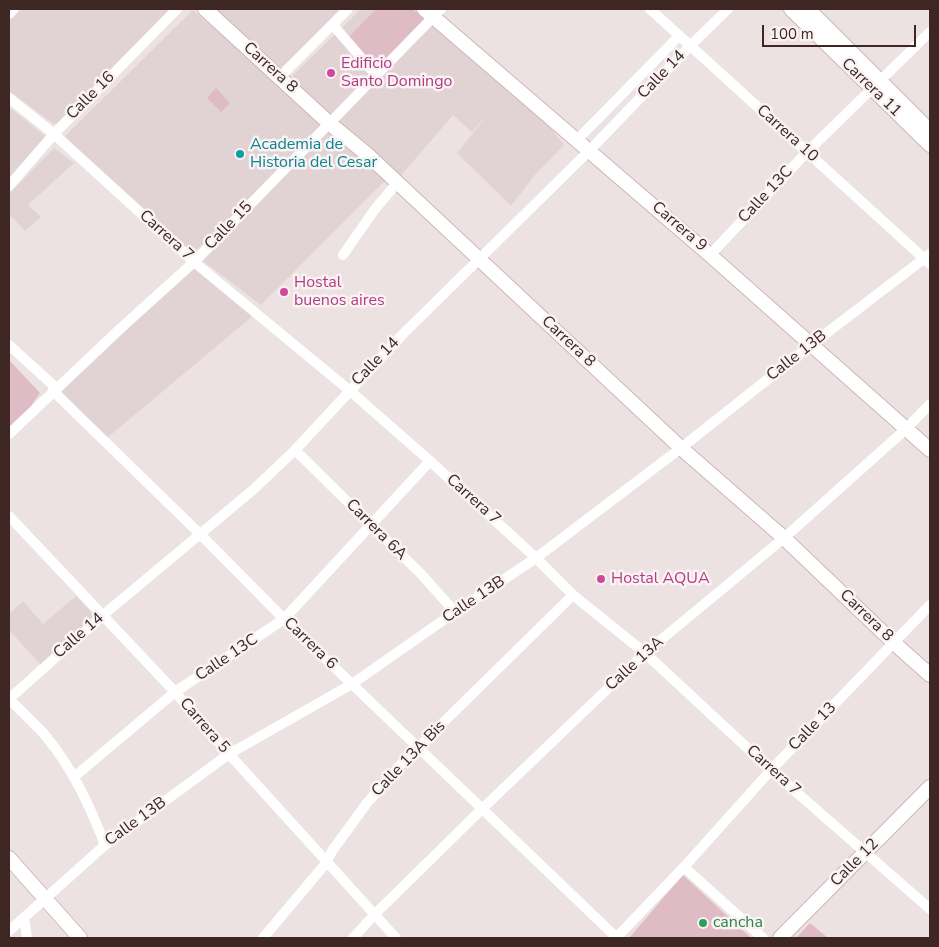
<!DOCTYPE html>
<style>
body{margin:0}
#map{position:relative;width:939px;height:947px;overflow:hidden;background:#ede2e2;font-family:"Nunito Sans",sans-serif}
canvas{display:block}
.frame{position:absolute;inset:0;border:10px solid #3e2622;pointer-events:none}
.scale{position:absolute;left:762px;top:25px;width:154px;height:22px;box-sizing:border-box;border:2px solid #3e2622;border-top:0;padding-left:6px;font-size:15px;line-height:18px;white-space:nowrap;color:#3e2622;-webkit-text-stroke:4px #f9f3f3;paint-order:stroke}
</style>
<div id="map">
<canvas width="939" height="947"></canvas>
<div class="frame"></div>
<div class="scale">100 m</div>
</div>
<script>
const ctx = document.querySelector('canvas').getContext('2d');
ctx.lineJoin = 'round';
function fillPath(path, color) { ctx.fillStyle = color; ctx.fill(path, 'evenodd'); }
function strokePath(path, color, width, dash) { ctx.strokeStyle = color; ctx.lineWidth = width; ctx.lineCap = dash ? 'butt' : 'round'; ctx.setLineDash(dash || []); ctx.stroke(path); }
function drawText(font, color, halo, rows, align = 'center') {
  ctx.font = font + ' "Nunito Sans",sans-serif'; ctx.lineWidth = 5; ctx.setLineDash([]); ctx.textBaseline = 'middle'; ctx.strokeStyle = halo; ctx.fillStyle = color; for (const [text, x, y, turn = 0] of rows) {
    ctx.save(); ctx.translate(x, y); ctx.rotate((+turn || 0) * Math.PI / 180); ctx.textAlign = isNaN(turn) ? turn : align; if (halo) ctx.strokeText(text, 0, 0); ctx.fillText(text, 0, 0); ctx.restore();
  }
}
fillPath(new Path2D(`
 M20,9H171L57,123L54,124L9,91V20Z
 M216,9H340L281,68Z
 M361,9H412L422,20L332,117L294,82L293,75Z
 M193,10L322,124L232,218L193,253L67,139L65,136Z
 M432,24L548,125L564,145L535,175L511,206L457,153L491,110L472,132L453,115L399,178L338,121Z
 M9,107L45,136L40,143L9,178Z
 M330,128L385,181L261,305L203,261Z
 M54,148L74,163L28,205L41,217L25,231L9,214V194Z
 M195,264L254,315L107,438L61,391Z
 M76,596L92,613V619L41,665L9,630V614L23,601L43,624Z`), '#e1d3d4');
fillPath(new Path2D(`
 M376,9H413L425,20L378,70L346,40Z
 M216,88L230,103L221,112L207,98Z
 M9,360L40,393L32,404V408L9,429Z
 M683,875L751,938H629Z
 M810,923L828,938H796Z`), '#debbc5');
const secondary = new Path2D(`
 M205,9L329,123L369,156L681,448L784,538L894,643L930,675
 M424,9L710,255L930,450
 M791,9L930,145
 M808,9L930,131
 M9,858L80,938
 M780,938L930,787`);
strokePath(secondary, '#cdb7b5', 16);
strokePath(new Path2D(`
 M650,9L930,264
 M9,14L14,9
 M333,25L376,75
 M280,77L348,9
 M9,98L54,134L194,262L349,390L430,461L536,558L573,595L645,653L771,770L930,909
 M577,140L679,36
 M9,186L54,134L177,9
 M343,255L375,209L397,183
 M710,255L807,152L930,32
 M9,345L53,385V391L201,535L284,619L617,938
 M9,434L121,328L194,262L441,9
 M295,450L422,575L455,612
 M9,516L175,692L229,754L396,938
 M74,777L175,692L284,619L430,461
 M105,845C90,806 72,767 44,734C33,722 20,710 9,699L102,616L254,489L295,450L403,334L590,150L690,46L728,9
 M684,867L763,938
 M24,918L27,938
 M9,931L105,845L229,754L352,684L455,612L536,558L681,448L811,345L930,254
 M263,938L327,862L332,851L367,803L402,763L573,595
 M353,938L374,915L482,809L645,653L784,538L906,429L930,404
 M616,938L684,867L771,770L930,605`), '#fff', 10);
strokePath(secondary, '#fff', 14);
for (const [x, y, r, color] of [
 [331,73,5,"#d1479c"],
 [240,154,5,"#0f9aa8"],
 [284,292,5,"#d1479c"],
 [601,579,5,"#d1479c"],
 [703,923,5,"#2e9e5b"]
]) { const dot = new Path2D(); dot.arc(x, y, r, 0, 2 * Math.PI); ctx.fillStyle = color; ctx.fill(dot); strokePath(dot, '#f9f3f3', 2); }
drawText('16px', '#b23c85', '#f9f3f3', [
 ["Edificio",341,64],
 ["Santo Domingo",341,82],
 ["Hostal",294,283],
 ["buenos aires",294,301],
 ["Hostal AQUA",611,579]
], 'left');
drawText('16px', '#3e2622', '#f9f3f3', [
 ["Carrera 8",270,68,42],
 ["Calle 14",662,75,-46],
 ["Carrera 11",871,88,44],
 ["Calle 16",91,96,-45],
 ["Carrera 10",787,134,42],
 ["Calle 13C",766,195,-47],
 ["Calle 15",229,226,-46],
 ["Carrera 9",679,227,41],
 ["Carrera 7",166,236,42],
 ["Carrera 8",568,342,43],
 ["Calle 13B",797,356,-38],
 ["Calle 14",376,362,-46],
 ["Carrera 7",473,500,42],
 ["Carrera 6A",376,530,45],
 ["Calle 13B",474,600,-34],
 ["Carrera 8",866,616,44],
 ["Calle 14",79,636,-41],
 ["Carrera 6",310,644,44],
 ["Calle 13C",227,658,-34],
 ["Calle 13A",635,664,-42],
 ["Carrera 5",204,726,49],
 ["Calle 13",813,727,-46],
 ["Calle 13A Bis",409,759,-46],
 ["Carrera 7",773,771,42],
 ["Calle 13B",136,822,-36],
 ["Calle 12",855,863,-45]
]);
drawText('16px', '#0d838f', '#f9f3f3', [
 ["Academia de",250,145],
 ["Historia del Cesar",250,163]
], 'left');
drawText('16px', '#27864d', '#f9f3f3', [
 ["cancha",713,923]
], 'left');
</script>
